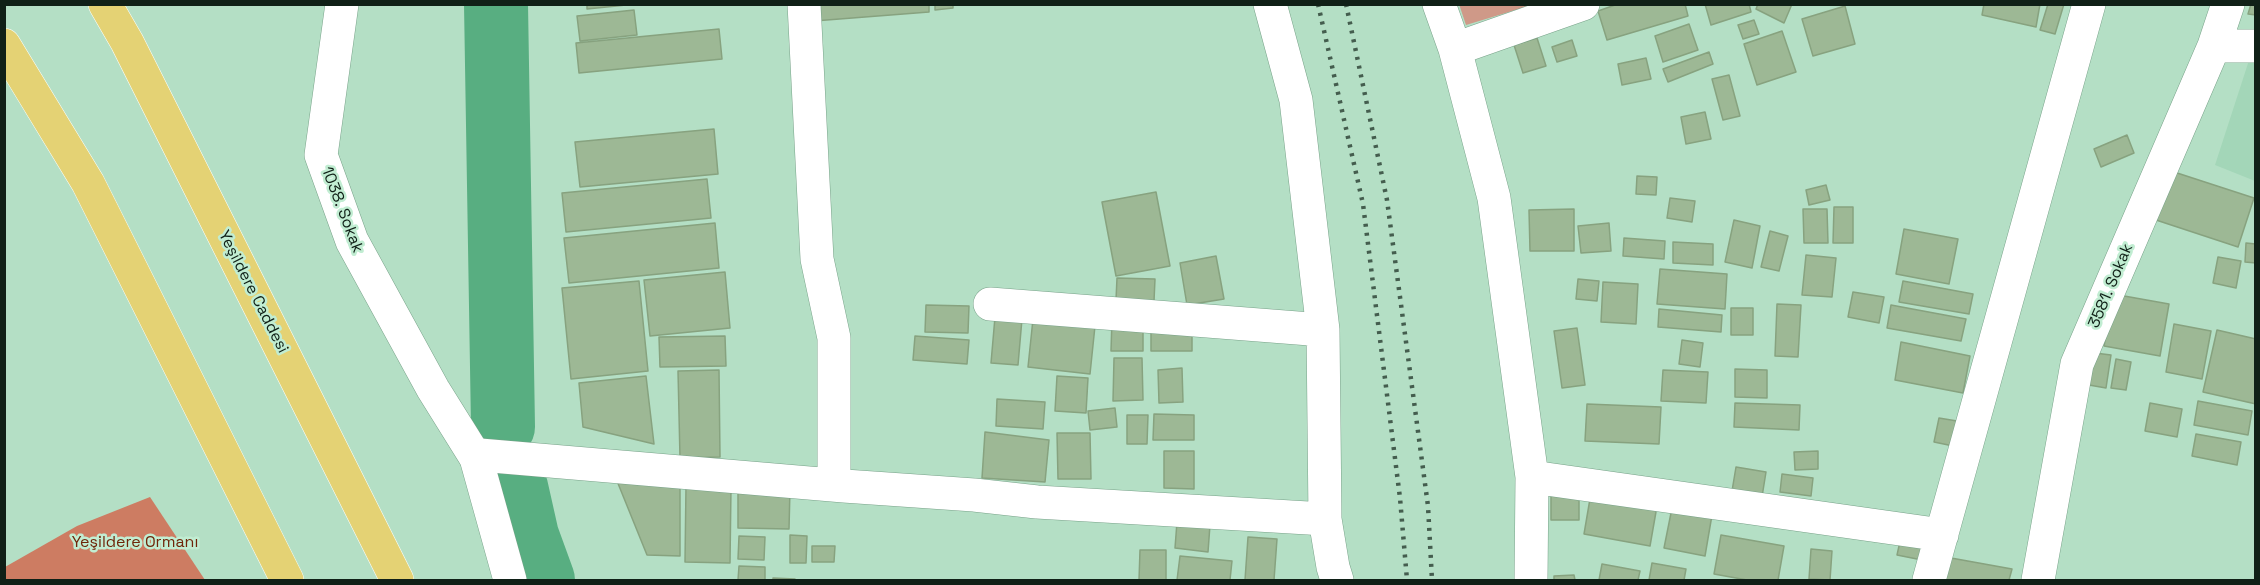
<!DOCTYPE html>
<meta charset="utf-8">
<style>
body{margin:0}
#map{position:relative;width:2260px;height:585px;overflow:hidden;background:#b4dfc5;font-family:"Space Grotesk",sans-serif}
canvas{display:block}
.frame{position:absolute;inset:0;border:6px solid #102017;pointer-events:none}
</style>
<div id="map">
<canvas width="2260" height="585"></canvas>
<div class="frame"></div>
</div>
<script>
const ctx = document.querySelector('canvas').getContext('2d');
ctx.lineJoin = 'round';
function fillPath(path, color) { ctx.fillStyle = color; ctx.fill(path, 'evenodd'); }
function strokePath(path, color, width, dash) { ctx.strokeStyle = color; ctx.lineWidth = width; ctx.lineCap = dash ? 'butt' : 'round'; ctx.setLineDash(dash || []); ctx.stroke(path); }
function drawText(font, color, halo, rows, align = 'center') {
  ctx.font = font + ' "Space Grotesk",sans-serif'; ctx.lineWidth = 5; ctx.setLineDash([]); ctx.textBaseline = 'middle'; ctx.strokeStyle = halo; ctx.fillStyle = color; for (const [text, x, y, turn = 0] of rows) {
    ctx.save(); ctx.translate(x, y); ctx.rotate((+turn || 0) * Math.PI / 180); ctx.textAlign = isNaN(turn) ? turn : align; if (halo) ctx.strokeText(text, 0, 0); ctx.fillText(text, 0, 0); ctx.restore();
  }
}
fillPath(new Path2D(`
 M2253,48H2255V181L2215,165Z`), '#a3d6b8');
fillPath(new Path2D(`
 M1459,4L1532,5L1466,25Z`), '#cf9988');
fillPath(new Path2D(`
 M150,497L205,580H5V567L77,526Z`), '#cd7c62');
strokePath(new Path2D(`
 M496,4L503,427
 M516,487L527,536L543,580`), '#58ae81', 64);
const building = new Path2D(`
 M587,4H636L587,9Z
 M813,4H929V12L814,21Z
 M935,4H953V8L935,10Z
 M1618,4H1685L1688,16L1607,40L1598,11Z
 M1705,4H1749L1751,12L1711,25Z
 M1758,4H1792L1784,23L1756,9Z
 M1984,4H2040L2036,27L1982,15Z
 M2048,4H2064L2055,34L2040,30Z
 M2251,4H2256V15L2248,14Z
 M1845,6L1855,44L1813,56L1802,19Z
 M634,10L637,35L580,41L577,16Z
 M1754,20L1759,34L1743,39L1738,25Z
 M1689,24L1698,50L1663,62L1655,36Z
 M719,29L722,59L579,73L576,43Z
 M1782,31L1796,72L1757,85L1744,44Z
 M1537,38L1546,66L1523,73L1514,45Z
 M1572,40L1577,56L1557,62L1552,47Z
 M1709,52L1713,64L1668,82L1663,69Z
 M1646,58L1651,79L1622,85L1618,64Z
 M1729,75L1740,116L1723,120L1712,79Z
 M1705,112L1711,139L1686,144L1681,117Z
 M714,129L718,174L580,187L575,142Z
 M2127,135L2134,153L2101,167L2094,149Z
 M2171,171L2254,198L2238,247L2156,220Z
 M1637,176L1657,177L1656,195L1636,194Z
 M707,179L711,218L566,232L562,193Z
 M1826,185L1830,200L1809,205L1806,190Z
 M1156,192L1170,266L1116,276L1102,202Z
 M1670,198L1695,201L1692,222L1667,218Z
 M1834,207H1853V243H1833Z
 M1574,209V251H1530L1529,210Z
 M1803,209H1827L1828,243H1804Z
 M1734,220L1760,226L1752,268L1725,262Z
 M715,223L719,268L569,283L564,238Z
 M1609,223L1611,251L1581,253L1578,226Z
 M1904,229L1958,239L1949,284L1896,274Z
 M1770,231L1788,236L1779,271L1761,267Z
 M1624,238L1665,241L1664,259L1623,256Z
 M1673,242L1713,244V265L1673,263Z
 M2246,243L2256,244V263L2245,262Z
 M1806,255L1836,258L1832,297L1802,295Z
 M1216,256L1224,299L1187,305L1180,263Z
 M2218,257L2241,261L2236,288L2213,283Z
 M1660,269L1727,274L1725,309L1657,304Z
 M725,272L730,328L650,336L644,280Z
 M1117,278L1155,279L1154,301L1116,300Z
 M1578,279L1599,281L1597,301L1576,299Z
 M639,281L648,371L571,379L562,288Z
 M1903,281L1973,294L1969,314L1899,302Z
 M1603,282L1638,284L1636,324L1601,322Z
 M1853,292L1884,297L1879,323L1848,317Z
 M2113,294L2169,304L2160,356L2104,346Z
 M1777,304L1801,305L1798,357L1775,356Z
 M926,305L969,306L968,333L925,332Z
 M1891,305L1966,319L1961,341L1887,328Z
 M1731,308H1753V335H1731Z
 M1659,309L1722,315L1721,332L1658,327Z
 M995,317L1022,319L1018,365L991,363Z
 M1033,319L1095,326L1090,374L1028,367Z
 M1112,319L1143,320V351H1111Z
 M2174,324L2211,331L2202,379L2166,372Z
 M1577,328L1585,385L1562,388L1554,331Z
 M1151,329H1192V351H1151Z
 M2217,330L2256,339V404L2203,392Z
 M725,336L726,366L660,367L659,337Z
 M915,336L969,340L967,364L913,360Z
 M1682,340L1703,343L1700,367L1679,364Z
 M1901,342L1970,356L1963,393L1895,380Z
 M2095,353L2111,355L2106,388L2089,385Z
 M1114,358H1142L1143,400L1113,401Z
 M2116,359L2131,362L2126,390L2111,388Z
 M1182,368L1183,402L1159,403L1158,370Z
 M1735,369L1767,370V398L1735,397Z
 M719,370L720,457L680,458L678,371Z
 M1663,370L1708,372L1706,403L1661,401Z
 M646,376L654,444L583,427L579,383Z
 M1057,376L1088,378L1086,413L1055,411Z
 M997,399L1045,402L1043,429L996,426Z
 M2198,401L2252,411L2248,435L2194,425Z
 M1735,403L1800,405L1799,430L1734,427Z
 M2150,403L2182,409L2177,437L2145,431Z
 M1587,404L1661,407L1659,444L1585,441Z
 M1115,408L1117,427L1090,430L1088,411Z
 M1154,414L1194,415V440H1153Z
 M1127,415H1148L1147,444H1127Z
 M1939,418L1963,422L1958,447L1934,442Z
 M985,432L1049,440L1045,482L982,478Z
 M1057,433H1090L1091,479H1058Z
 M2196,434L2241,442L2237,465L2192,456Z
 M1164,451H1194V489L1164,488Z
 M1818,451V469L1795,470L1794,452Z
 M1736,467L1766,472L1761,503L1731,497Z
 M1782,474L1813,478L1811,496L1780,492Z
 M617,481L680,482V556L647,555Z
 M686,486L731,487L730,563L685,562Z
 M738,487L790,489L789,529L738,528Z
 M1591,493L1657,506L1650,546L1584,534Z
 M1551,495H1579V520H1551Z
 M1672,508L1712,515L1705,556L1664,548Z
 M1177,522L1210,525L1208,552L1175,548Z
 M790,535L807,536L806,563H790Z
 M1721,535L1784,546L1778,580H1747L1714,574Z
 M739,536L765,537L764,560L738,559Z
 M1248,537L1277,539L1274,580H1245Z
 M1901,537L1925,542L1922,560L1897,555Z
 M812,546H835L834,562H812Z
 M1811,549L1832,551L1830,580L1809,579Z
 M1140,550H1166V580H1139Z
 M1180,556L1232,561L1230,580H1177Z
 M1940,556L2012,569L2009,580H1936Z
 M1652,563L1686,569L1684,580H1649Z
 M1602,564L1640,571L1638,580H1599Z
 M739,566L765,567V580H738Z
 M1574,575L1575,580H1554V576Z
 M773,578L795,579L794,580H773Z`);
fillPath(building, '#9db895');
strokePath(building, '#87a27f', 1.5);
const minor = new Path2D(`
 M804,4L817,259L834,338V485
 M1270,4L1296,100L1323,330L1325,519L1333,567L1337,580
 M1439,4L1455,49L1494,198L1532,477L1531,580
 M2214,46H2256
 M1455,49L1583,4
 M990,304L1323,330
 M476,458L480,455L844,486L974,495L1037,502L1325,519
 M1532,477L1942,535
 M1929,580L2089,4
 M2038,580L2077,364L2214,46L2228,4`);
const tertiary = new Path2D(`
 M342,4L321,155L352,241L433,389L476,458L510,580`);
const trunk = new Path2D(`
 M105,4L127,42L397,580
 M4,45L88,183L287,580`);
strokePath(minor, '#78a289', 34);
strokePath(tertiary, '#78a289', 34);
strokePath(trunk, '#fff', 34);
strokePath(minor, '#fff', 33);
strokePath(tertiary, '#fff', 33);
strokePath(trunk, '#e4d274', 33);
strokePath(new Path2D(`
 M1318,4L1363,204L1400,498L1407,580
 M1346,4L1387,200L1428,506L1432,580`), '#445d4e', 4.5, [3, 6]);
drawText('16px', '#102017', '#c1edd2', [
 ["1038. Sokak",342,210,69],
 ["3581. Sokak",2111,286,-67],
 ["Yeşildere Caddesi",253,292,63]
]);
drawText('16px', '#6f2509', '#c1edd2', [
 ["Yeşildere Ormanı",135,543]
]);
</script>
